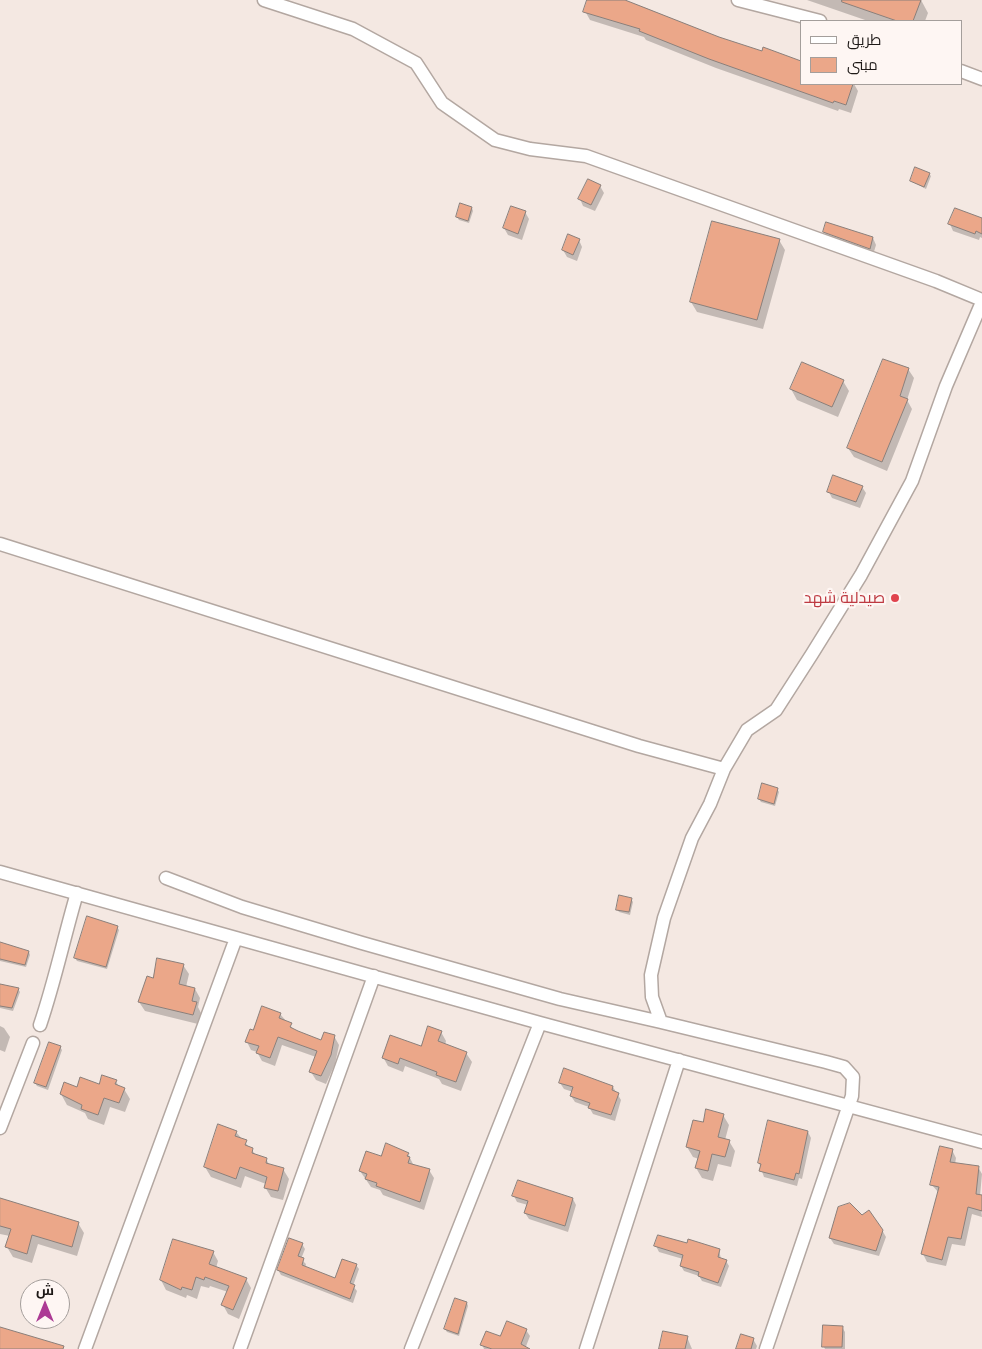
<!DOCTYPE html>
<meta charset="utf-8">
<style>
body{margin:0}
#map{position:relative;width:982px;height:1349px;overflow:hidden;background:#f4e8e2;font-family:Raleway,Cairo,sans-serif}
canvas{display:block}
.legend{position:absolute;left:800px;top:20px;width:162px;height:65px;box-sizing:border-box;background:#fef6f3;border:1px solid #a49e9b;margin:0;padding:6px 9px;list-style:none;font-size:15px;color:#1e1917}
.legend li{display:flex;align-items:center;gap:10px;height:25px}
.legend b{width:25px;border:1px solid #a49e9b}
.north{position:absolute;left:20px;top:1279px;width:50px;height:50px;box-sizing:border-box;background:#fef6f3;border:1px solid #a49e9b;border-radius:50%;rotate:0deg;font-size:14px;font-weight:700;line-height:20px;text-align:center;color:#1e1917}
.north::after{content:'';display:block;margin:auto;width:18px;height:22px;background:#ac3a94;clip-path:polygon(50% 0,100% 100%,50% 72%,0 100%)}
</style>
<div id="map">
<canvas width="982" height="1349"></canvas>
<ul class="legend">
<li><b style="height:6px;background:#fff"></b>طريق</li>
<li><b style="height:14px;background:#eba789"></b>مبنى</li>
</ul>
<div class="north">ش</div>
</div>
<script>
const ctx = document.querySelector('canvas').getContext('2d');
ctx.lineJoin = 'round';
function fillPath(path, color) { ctx.fillStyle = color; ctx.fill(path, 'evenodd'); }
function strokePath(path, color, width, dash) { ctx.strokeStyle = color; ctx.lineWidth = width; ctx.lineCap = dash ? 'butt' : 'round'; ctx.setLineDash(dash || []); ctx.stroke(path); }
function drawText(font, color, halo, rows, align = 'center') {
  ctx.font = font + ' Raleway,Cairo,sans-serif'; ctx.lineWidth = 4.5; ctx.setLineDash([]); ctx.textBaseline = 'middle'; ctx.strokeStyle = halo; ctx.fillStyle = color; for (const [text, x, y, turn = 0] of rows) {
    ctx.save(); ctx.translate(x, y); ctx.rotate((+turn || 0) * Math.PI / 180); ctx.textAlign = isNaN(turn) ? turn : align; if (halo) ctx.strokeText(text, 0, 0); ctx.fillText(text, 0, 0); ctx.restore();
  }
}
fillPath(new Path2D(`
 M588,0H621L646,8L719,38L801,84H854L858,91L851,113L839,109L838,111L716,68L646,40L644,37L590,20L585,11Z
 M807,0H921L928,13L925,21H868Z
 M929,174L931,176L926,189L911,181Z
 M600,186L604,193L595,211L583,206L580,199Z
 M472,208L473,211L469,223L459,220L457,217Z
 M525,212L529,219L522,240L508,235L504,228Z
 M982,219V238L980,237L979,240L953,231L950,224Z
 M824,232L873,238L876,245L873,255L828,238Z
 M579,240L582,247L577,261L567,257L563,250Z
 M779,240L785,250L763,329L697,312L691,302Z
 M908,369L914,378L907,400L912,409L887,471L854,457L848,448Z
 M843,381L849,391L838,417L797,400L791,389Z
 M862,487L866,493L860,508L832,498L829,492Z
 M777,789L779,792L775,806L761,802L759,799Z
 M631,899L633,902L630,915L619,912L617,909Z
 M117,927L119,930L107,969L77,961L75,958Z
 M0,944L29,952L30,955L26,967L0,961Z
 M183,965L189,974L186,987L195,989L200,998L198,1007L201,1013L198,1024L145,1011L139,1002L154,979Z
 M0,987L18,989L20,992L13,1011L0,1008Z
 M280,1014L295,1031L322,1041L334,1036L339,1045L335,1064L326,1084L316,1080L311,1072L316,1057L282,1045L275,1066L262,1061L257,1052L251,1050L247,1042L254,1032Z
 M0,1026L4,1028L10,1037L5,1052L0,1050Z
 M441,1032L446,1041L445,1045L466,1053L472,1062L461,1091L442,1084L439,1079L405,1066L403,1072L388,1066L383,1057L422,1048Z
 M60,1047L62,1050L48,1090L37,1086L35,1083Z
 M116,1081L119,1087L124,1089L130,1099L125,1112L110,1107L104,1125L88,1119L85,1113L67,1105L61,1094L77,1089Z
 M560,1083L613,1087L621,1100L615,1121L593,1114L589,1107L575,1102L571,1096L573,1092L564,1089Z
 M723,1115L729,1125L725,1140L729,1141L735,1151L731,1167L718,1164L713,1181L702,1178L696,1168L699,1159L693,1157L687,1147L703,1124Z
 M236,1132L256,1155L266,1159L270,1166L283,1169L289,1179L283,1200L271,1197L265,1187L266,1184L245,1176L241,1188L211,1177L205,1167Z
 M808,1132L811,1138L802,1179L799,1178L797,1186L764,1177L759,1163Z
 M952,1150L956,1158L955,1164L978,1167L982,1174L980,1196L982,1217L972,1214L965,1246L952,1244L946,1266L927,1262L923,1254L939,1193L931,1184Z
 M408,1154L414,1166L429,1170L434,1178L424,1210L383,1195L380,1190L371,1187L360,1171Z
 M514,1196L573,1199L576,1205L568,1232L529,1219L525,1213L528,1205L517,1202Z
 M0,1201L78,1223L84,1233L77,1256L38,1244L32,1263L13,1257L7,1247L10,1236L0,1234Z
 M862,1217L882,1230L886,1237L879,1256L834,1244L830,1238Z
 M302,1244L305,1249L301,1259L306,1264L305,1268L336,1280L356,1265L359,1269L353,1286L357,1291L353,1303L281,1275L278,1270Z
 M656,1246L719,1250L721,1259L726,1261L729,1266L721,1287L702,1281L699,1276L684,1271L681,1266L683,1259L659,1252Z
 M213,1252L218,1261L216,1268L246,1279L251,1288L239,1319L228,1314L223,1305L228,1292L210,1286L209,1288L201,1286L197,1299L187,1295L186,1298L166,1290L161,1280Z
 M467,1303L468,1306L459,1336L447,1332L445,1329Z
 M842,1327L845,1332V1349H825L824,1347Z
 M526,1330L530,1336L525,1349H484L482,1344Z
 M687,1337L692,1349H660Z
 M753,1339L757,1346L756,1349H737Z`), '#0003');
const building = new Path2D(`
 M587,0H625L719,37L762,51L763,47L801,61V84H853L846,105L834,101L833,103L709,59L639,31L640,29L583,12Z
 M842,0H921L913,21H897L842,2Z
 M915,167L930,173L924,187L910,181Z
 M588,179L601,185L591,205L578,199Z
 M460,203L472,207L468,221L456,217Z
 M511,206L526,211L518,234L503,228Z
 M955,208L982,218V234L976,231L975,234L948,224Z
 M712,221L780,239L757,320L690,302Z
 M826,222L873,237L870,249L823,232Z
 M568,234L580,239L573,255L562,250Z
 M883,359L909,368L900,396L908,399L882,462L847,448Z
 M802,362L844,380L832,407L790,389Z
 M833,475L863,486L856,502L827,492Z
 M762,783L778,788L774,804L758,799Z
 M619,895L632,898L629,912L616,910Z
 M87,916L118,926L106,967L74,958Z
 M0,942L29,951L25,965L0,959Z
 M157,958L184,964L179,984L195,988L192,1001L197,1002L193,1015L138,1002L147,976L153,978Z
 M0,984L19,988L12,1008L0,1006Z
 M262,1006L281,1013L279,1018L292,1023L290,1027L298,1031L321,1040L324,1032L335,1035L331,1055L321,1076L309,1072L317,1051L278,1037L270,1058L256,1053L259,1046L245,1042L250,1029L253,1030Z
 M428,1026L442,1031L438,1041L467,1052L456,1082L436,1075L437,1072L400,1058L398,1064L382,1058L390,1035L421,1046Z
 M49,1042L61,1046L46,1087L34,1083Z
 M564,1068L613,1086L612,1090L619,1093L611,1115L588,1108L590,1103L570,1096L573,1087L559,1083Z
 M102,1075L117,1080L115,1084L125,1088L119,1103L104,1098L98,1115L81,1109L82,1105L60,1094L64,1082L77,1087L80,1077L99,1084Z
 M706,1109L724,1114L718,1137L730,1140L725,1157L712,1154L708,1171L695,1168L700,1151L686,1147L693,1120L703,1122Z
 M768,1120L808,1131L799,1174L796,1173L794,1180L759,1171L761,1164L758,1163Z
 M218,1124L237,1131L235,1136L247,1140L245,1145L253,1148L252,1153L267,1158L266,1163L284,1168L278,1191L264,1188L267,1177L240,1167L236,1179L204,1167Z
 M386,1143L409,1153L407,1156L410,1157L408,1163L430,1169L420,1202L376,1186L377,1183L365,1179L367,1174L359,1171L366,1151L381,1156Z
 M940,1146L953,1149L950,1162L979,1166L976,1194L982,1195V1211L968,1207L961,1239L948,1237L942,1260L921,1254L939,1187L930,1185Z
 M518,1180L573,1198L565,1226L524,1213L528,1201L512,1196Z
 M0,1198L79,1222L72,1247L32,1235L27,1254L5,1247L11,1229L0,1226Z
 M850,1203L862,1215L869,1210L883,1230L876,1251L829,1238L838,1207Z
 M658,1235L687,1243L688,1239L720,1249L718,1257L727,1260L718,1283L698,1276L699,1272L680,1266L683,1255L654,1246Z
 M289,1238L303,1243L298,1256L304,1258L302,1265L335,1278L342,1259L357,1264L350,1283L355,1285L350,1299L277,1270Z
 M173,1239L214,1251L209,1264L247,1278L233,1310L221,1305L229,1286L205,1277L204,1280L196,1277L192,1290L182,1287L181,1290L160,1280Z
 M455,1298L467,1302L458,1334L444,1329Z
 M507,1321L527,1329L521,1344L530,1349H492L480,1345L486,1331L500,1336Z
 M823,1325L843,1326L842,1347H822Z
 M0,1327L64,1346L63,1349H0Z
 M663,1331L688,1336L685,1349H659Z
 M741,1334L754,1338L751,1349H736Z`);
fillPath(building, '#eba789');
strokePath(building, '#8a7f7a', 1);
const minor = new Path2D(`
 M264,0L353,29L416,63L442,103L495,140L530,149L586,156L936,281L982,300
 M738,0L820,21
 M961,71L982,79
 M0,544L639,746L724,769
 M0,872L540,1023L982,1142
 M166,878L242,907L362,943L560,999L661,1022
 M40,1025C55,981 64,937 77,893
 M0,1128L33,1043
 M85,1349L236,938
 M240,1349L374,976
 M411,1349L540,1023
 M586,1349L679,1060
 M766,1349L852,1096L853,1077L844,1067L826,1062L661,1022L652,997L651,975L664,918L692,838L710,804L724,769L747,730L776,710L812,654L861,575L912,481L946,386L982,302`);
strokePath(minor, '#b3a7a1', 15);
strokePath(minor, '#fff', 12);
for (const [x, y, r, color] of [
 [895,598,5,"#e0444e"]
]) { const dot = new Path2D(); dot.arc(x, y, r, 0, 2 * Math.PI); ctx.fillStyle = color; ctx.fill(dot); strokePath(dot, '#fef6f3', 2); }
drawText('16px', '#be3a42', '#fef6f3', [
 ["صيدلية شهد",885,598]
], 'right');
</script>
